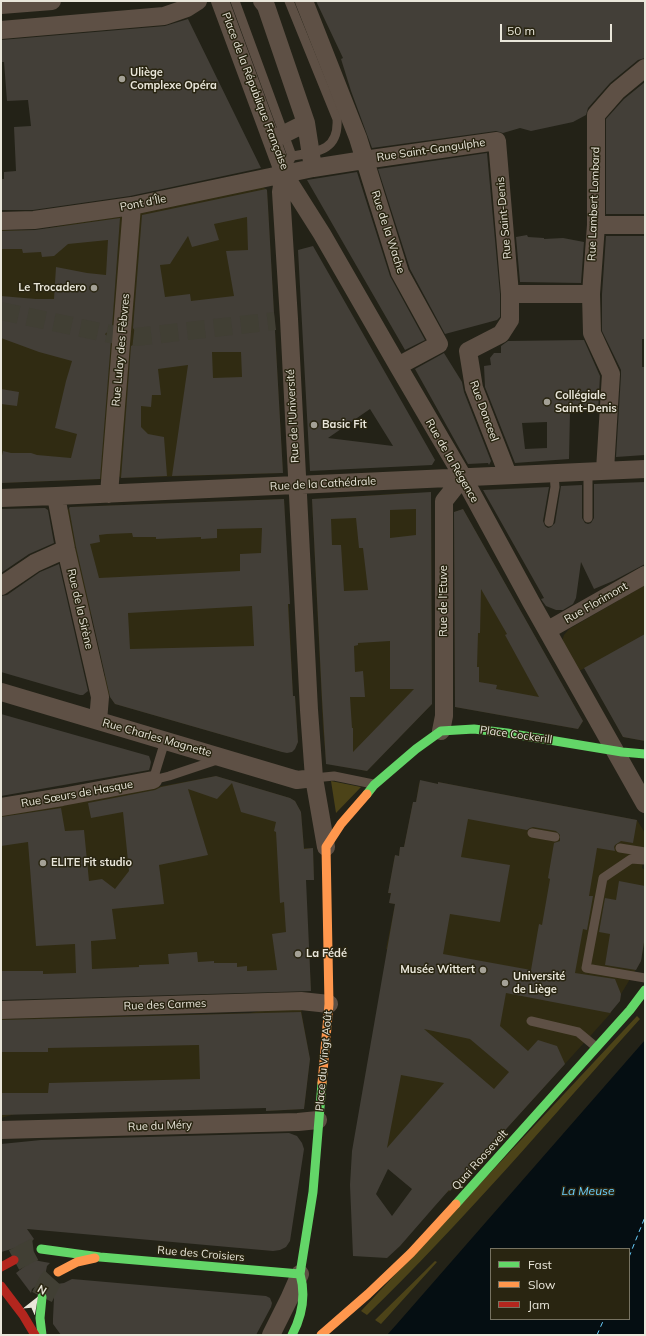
<!DOCTYPE html>
<meta charset="utf-8">
<style>
body{margin:0}
#map{position:relative;width:646px;height:1336px;overflow:hidden;background:#232217;font-family:Mulish,sans-serif}
canvas{display:block}
.frame{position:absolute;inset:0;border:2px solid #e9e6da;pointer-events:none}
.legend{position:absolute;left:490px;top:1248px;width:140px;height:72px;box-sizing:border-box;background:#292511;border:1px solid #767261;margin:0;padding:5px 7px;list-style:none;font-size:12px;color:#e9e6da}
.legend li{display:flex;align-items:center;gap:8px;height:20px}
.legend b{width:20px;border:1px solid #767261}
.north{position:absolute;left:16px;top:1280px;width:40px;height:40px;-webkit-text-stroke:3px #292511;paint-order:stroke;rotate:31deg;font-size:11px;font-weight:700;line-height:16px;text-align:center;color:#e9e6da}
.north::after{content:'';display:block;margin:auto;width:14px;height:18px;background:#e9e6da;clip-path:polygon(50% 0,100% 100%,50% 72%,0 100%)}
.scale{position:absolute;left:500px;top:24px;width:112px;height:18px;box-sizing:border-box;border:2px solid #e9e6da;border-top:0;padding-left:5px;font-size:12px;line-height:14px;white-space:nowrap;color:#e9e6da;-webkit-text-stroke:3px #292511;paint-order:stroke}
</style>
<div id="map">
<canvas width="646" height="1336"></canvas>
<div class="frame"></div>
<ul class="legend">
<li><b style="height:5px;background:#63d668"></b>Fast</li>
<li><b style="height:5px;background:#ff974d"></b>Slow</li>
<li><b style="height:5px;background:#b3261e"></b>Jam</li>
</ul>
<div class="north">N</div>
<div class="scale">50 m</div>
</div>
<script>
const ctx = document.querySelector('canvas').getContext('2d');
ctx.lineJoin = 'round';
function fillPath(path, color) { ctx.fillStyle = color; ctx.fill(path, 'evenodd'); }
function strokePath(path, color, width, dash) { ctx.strokeStyle = color; ctx.lineWidth = width; ctx.lineCap = dash ? 'butt' : 'round'; ctx.setLineDash(dash || []); ctx.stroke(path); }
function drawText(font, color, halo, rows, align = 'center') {
  ctx.font = font + ' Mulish,sans-serif'; ctx.lineWidth = 3; ctx.setLineDash([]); ctx.textBaseline = 'middle'; ctx.strokeStyle = halo; ctx.fillStyle = color; for (const [text, x, y, turn = 0] of rows) {
    ctx.save(); ctx.translate(x, y); ctx.rotate((+turn || 0) * Math.PI / 180); ctx.textAlign = isNaN(turn) ? turn : align; if (halo) ctx.strokeText(text, 0, 0); ctx.fillText(text, 0, 0); ctx.restore();
  }
}
fillPath(new Path2D(`
 M262,186L267,190L283,473L121,478L117,475L104,479L1,483V230H39L75,223L139,214L143,210Z
 M407,493L431,495L432,704L367,771L328,764L326,761L323,730L312,499Z
 M284,499L293,696H295L298,742L295,748L293,750L282,752L115,704L107,692L103,677L105,676L91,614H89L66,512L70,507Z
 M463,509L583,721L578,729L455,707L454,512Z
 M645,585V741L623,737L585,668L577,672L562,641L564,635L569,629Z
 M216,776L290,798L295,801L301,812L304,848H313L314,880H305L311,989L1,999V813L87,800Z
 M422,781L438,784V782L637,820L645,833V845L642,868L645,870V936L641,961L621,994L620,1001L612,1006L611,1013L450,1191L446,1193L385,1152L389,950L386,949L395,904L389,903L391,894L388,893L395,855L399,856L400,847H404L413,802H416L419,783Z
 M301,1009L310,1059L304,1109L266,1111V1107L154,1111L15,1114L1,1118V1019L250,1013L264,1010Z`), '#302b12');
fillPath(new Path2D(`
 M331,781L361,787L336,813Z
 M637,1016L640,1019C550,1119 463,1222 367,1315L361,1311Z
 M435,1261L437,1262L381,1324L375,1320Z`), '#4c4318');
fillPath(new Path2D(`
 M645,1040V1335H387L396,1325ZM491,1249H629V1319H491Z`), '#050e12');
strokePath(new Path2D(`
 M629,1257L645,1217
 M597,1335L604,1319`), '#69cdfc', 1, [5, 4]);
fillPath(new Path2D(`
 M316,1H645V58L638,60L610,83L588,108L586,115L573,122L531,131L520,128L503,133L496,131L372,148L351,91L341,59L343,58Z
 M188,19L261,168L130,196L33,210H1V179H4V172L16,171L14,127L31,126L28,100L7,101L4,62H1V40L165,26Z
 M645,82V214H606V119L624,99Z
 M487,153L500,294V317L497,320L445,334L410,269L378,169Z
 M357,172L390,276L425,340L405,350L307,180Z
 M266,189L267,190L268,206L283,473L172,476L188,365L158,369L161,395H152L151,407L141,406V427L148,434L164,437L167,476L121,478L131,346L142,340L133,328L142,215ZM247,217L248,250L226,251L234,296L191,301L190,294L165,297L160,265L170,264L188,236L192,247L219,240L214,224ZM212,352H241L242,377L213,378Z
 M120,218L112,328L105,334L111,341L100,479L1,483V460L3,451L11,453H31L37,455L71,458L77,434L55,428L66,381L72,361L39,352L1,338V296L36,299H54L56,267L87,273L106,275L108,240L68,244L54,256L42,257L41,252L23,253L22,249H1V231L35,230Z
 M527,235L528,237L544,238V239L563,238L584,242L581,283L520,282L516,237Z
 M606,236H645V339H642V367H645V455L616,457L621,375V370L602,331V294Z
 M313,246L435,460L432,465L310,471L298,250ZM370,409L393,446L328,438Z
 M584,340L600,376L598,411H570L569,459L515,463L485,387L484,366L491,365L490,358L494,353H501V346L508,341ZM547,422V448L525,449L522,423Z
 M444,353L462,382L464,392L491,461L489,465L488,463L468,464L415,369Z
 M1,389L19,392L17,406L1,404Z
 M645,482V564L613,581L594,589L581,562L576,598L573,604L563,610H556L546,606L543,602L541,599L544,598L483,490L549,487L543,521L545,526L548,528L551,527L555,523L561,486L582,485V518L585,523L588,524L591,523L594,518V484Z
 M431,492L432,704L367,771L326,764L322,699L312,499ZM416,509V535L390,538V510ZM356,518L359,548H363L368,590L344,591L341,545H332L331,519ZM390,641V689H414L353,752V728H352L350,697H365L363,671L355,672L354,646L358,645V643Z
 M284,499L290,604H288L293,696H295L298,742L295,749L292,752L287,753L282,752L115,704L110,697L76,547L69,508L70,507ZM262,528L261,553L240,554V571L99,578L90,544L100,542L99,535L107,534L132,533L133,537H156V539L201,537V539L217,538V529ZM252,606L254,646L130,649L128,613Z
 M45,508L48,510L54,543L29,554L1,573V509Z
 M463,509L583,721L578,729L455,707L454,512ZM481,589L507,634L505,635L539,697L496,689L497,685L479,682V667H477L478,633H480Z
 M59,564L88,691L83,695H80L1,672V596L7,595L40,572Z
 M645,634V741L623,737L584,668Z
 M1,714L149,756L151,762L150,767L149,770L1,796Z
 M216,776L290,798L295,801L301,812L304,849L313,848L314,880H306L311,991L1,1000V971H43V974L76,973L75,944L36,946L28,842L1,846V817L61,808L65,831L84,830L89,881L102,879L115,889L129,871L123,812L91,818L88,803L155,790L161,787ZM232,783L241,812L276,822L274,831L276,832L280,903L284,902L286,932L272,934L277,970L247,971V966L237,967V963H214V961L198,962L197,952L168,954L169,964L139,965V967L92,969L91,941L116,939L112,909L164,904L159,865L208,855L188,789L217,799Z
 M420,780L438,784V782L637,820L633,843L621,841L615,845L614,847L615,851L597,848L589,896H593L587,930L583,929L575,973L615,979L621,994L620,1001L610,1013L506,993L500,1026L528,1051L538,1040L557,1046L565,1064L450,1191L449,1190L434,1207L400,1246L387,1258L353,1256L350,1185L352,1151L395,904L389,903L391,893H388L395,855L399,856L400,847H404L413,802H416ZM468,819L527,830L530,828L533,827L556,831L560,835V841L554,843L548,878L550,879L542,925L539,924L531,970L443,954L450,914L500,922L510,865L461,857ZM424,1029L470,1039L509,1072L494,1089ZM401,1075L444,1083L387,1148ZM388,1169L412,1189L392,1216L376,1194Z
 M619,881L645,886V936L641,961L636,970L605,965L610,934L599,932L605,898L616,900Z
 M301,1012L310,1059L304,1109L266,1111V1108L1,1115V1093H48L49,1083L200,1079L199,1045L48,1048V1052H1V1020Z
 M289,1133L297,1136L302,1143L304,1149L290,1241L286,1247L280,1250L273,1251L27,1229L34,1239L31,1242L29,1247L30,1254L34,1259L39,1261L50,1263L47,1266L46,1271L47,1277L51,1282L57,1284L64,1283L72,1279L266,1296L270,1298L272,1303L271,1307L256,1335H61L53,1324V1318L54,1298L53,1291L49,1287L43,1285L36,1286L32,1289L31,1293L16,1273L25,1266L26,1260L25,1254L20,1249L15,1248L1,1252V1144L41,1140Z`), '#433f38');
strokePath(new Path2D(`
 M1,311L110,334L136,337L275,321`), '#413f34', 18, [18, 9]);
strokePath(new Path2D(`
 M14,1260L33,1250L41,1249
 M42,1297L50,1281L58,1272`), '#413f34', 22, [22, 11]);
strokePath(new Path2D(`
 M235,1L292,156L289,162
 M289,1L337,119C339,151 317,152 292,156
 M588,518V471
 M549,522L555,487L554,473
 M314,778L334,776L373,784
 M153,780L169,776L220,759
 M153,783V780L165,741
 M532,833L555,837
 M620,848L645,852
 M645,860L631,859L603,878L586,968L645,978
 M531,1021L578,1032L596,1047`), '#5e5045', 9);
strokePath(new Path2D(`
 M220,1L284,174L322,234L398,366L463,477L531,602L645,804
 M262,1L266,6L306,123L313,168
 M304,1L358,138L400,273L439,344
 M1,5L52,1
 M1,30L164,16L187,8L198,1
 M272,140L306,123
 M284,174L281,192L289,319L309,710L314,778L326,847
 M1,221L34,220L132,206L313,168L364,160L497,141L510,294V320L501,334L468,351
 M596,225H645
 M510,294H591
 M468,351L474,388L508,475
 M398,366L439,344
 M605,470L611,374L592,333L591,294L596,225V115L617,91L645,68
 M109,494L132,206
 M56,496L66,549L100,697L98,721
 M1,498L56,496L645,469
 M1,586L35,563L66,549
 M548,630L645,575
 M1,692L297,780L314,778
 M441,731L444,716V501L463,477
 M1,807L62,797L153,780
 M1,1010L301,1001L329,1004
 M1,1130L298,1122L318,1120
 M271,1335L289,1299L300,1274`), '#5e5045', 18);
strokePath(new Path2D(`
 M367,794L374,785L416,749L441,731L474,729L507,733L622,752L645,754
 M456,1204L630,1010L645,990
 M41,1249L100,1257L300,1274
 M42,1297L40,1318L42,1335
 M292,1335C302,1316 306,1295 300,1274L313,1192L322,1083`), '#63d668', 9);
strokePath(new Path2D(`
 M322,1083L329,1004L326,847L341,824L367,794
 M58,1272L77,1262L95,1258
 M321,1335L368,1294L411,1253L456,1204`), '#ff974d', 9);
strokePath(new Path2D(`
 M1,1267L14,1260
 M1,1286L23,1315L35,1335`), '#b3261e', 9);
for (const [x, y, r, color] of [
 [122,79,4,"#a4a196"],
 [94,288,4,"#a4a196"],
 [547,402,4,"#a4a196"],
 [314,425,4,"#a4a196"],
 [43,863,4,"#a4a196"],
 [298,954,4,"#a4a196"],
 [483,970,4,"#a4a196"],
 [505,983,4,"#a4a196"]
]) { const dot = new Path2D(); dot.arc(x, y, r, 0, 2 * Math.PI); ctx.fillStyle = color; ctx.fill(dot); strokePath(dot, '#292511', 1.5); }
drawText('bold 11px', '#e9e6da', '#292511', [
 ["Uliège",130,73],
 ["Complexe Opéra",130,86],
 ["Le Trocadero",86,288,"right"],
 ["Collégiale",555,396],
 ["Saint-Denis",555,409],
 ["Basic Fit",322,425],
 ["ELITE Fit studio",51,863],
 ["La Fédé",306,954],
 ["Musée Wittert",475,970,"right"],
 ["Université",513,977],
 ["de Liège",513,990]
], 'left');
drawText('11px', '#e9e6da', '#292511', [
 ["Place de la République Française",255,91,69],
 ["Rue Saint-Gangulphe",431,150,-8],
 ["Pont d'Île",143,203,-11],
 ["Rue Lambert Lombard",594,204,-88],
 ["Rue Saint-Denis",504,218,-95],
 ["Rue de la Wache",388,232,72],
 ["Rue Lulay des Fèbvres",121,350,-85],
 ["Rue Donceel",484,411,70],
 ["Rue de l'Université",293,416,-93],
 ["Rue de la Régence",452,461,60],
 ["Rue de la Cathédrale",323,484,-3],
 ["Rue de l'Etuve",444,601,-90],
 ["Rue Florimont",596,603,-30],
 ["Rue de la Sirène",80,609,77],
 ["Place Cockerill",516,735,8],
 ["Rue Charles Magnette",157,738,16],
 ["Rue Sœurs de Hasque",77,794,-10],
 ["Rue des Carmes",165,1005,-2],
 ["Place du Vingt Août",324,1061,-85],
 ["Rue du Méry",160,1126,-2],
 ["Quai Roosevelt",480,1160,-48],
 ["Rue des Croisiers",201,1254,5]
]);
drawText('italic 12px', '#69cdfc', '#292511', [
 ["La Meuse",588,1191]
]);
</script>
